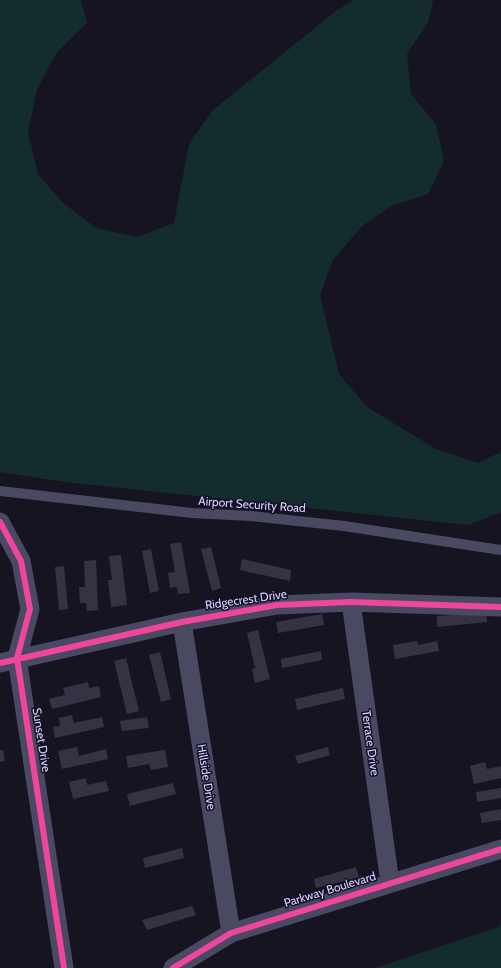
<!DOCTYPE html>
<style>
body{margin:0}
canvas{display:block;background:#161421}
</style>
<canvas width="501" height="968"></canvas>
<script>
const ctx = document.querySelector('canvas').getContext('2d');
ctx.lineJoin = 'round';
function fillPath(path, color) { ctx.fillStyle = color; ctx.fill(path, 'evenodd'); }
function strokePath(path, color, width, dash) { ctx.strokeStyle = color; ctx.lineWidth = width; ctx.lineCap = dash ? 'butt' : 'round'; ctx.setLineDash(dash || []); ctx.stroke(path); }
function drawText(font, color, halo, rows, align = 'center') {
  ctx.font = font + ' Cabin,sans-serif'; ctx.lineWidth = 3; ctx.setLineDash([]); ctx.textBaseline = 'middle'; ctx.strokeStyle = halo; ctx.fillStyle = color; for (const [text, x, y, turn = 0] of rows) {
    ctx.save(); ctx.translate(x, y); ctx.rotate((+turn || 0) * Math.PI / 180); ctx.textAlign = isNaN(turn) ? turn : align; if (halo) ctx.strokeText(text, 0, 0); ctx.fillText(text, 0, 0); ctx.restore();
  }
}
fillPath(new Path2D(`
 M0,0H81L87,23L57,52L37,89L28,132L38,174L63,203L96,228L137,237L174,223L189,144L212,111L336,11L353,0H433L428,22L407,54L411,94L436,124L444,161L428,194L391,206L361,227L333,260L320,295L339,374L367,407L436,449L478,463L501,452V512L468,525L65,482L0,472Z
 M501,925V968H375L496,928Z`), '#132c2d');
fillPath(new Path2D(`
 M181,542L190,593L178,594L177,587L170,588L168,573L175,572L170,544Z
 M211,547L221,588L212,591L201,549Z
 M151,549L159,591L150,593L142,551Z
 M121,555L127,605L111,607L108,580H112L109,556Z
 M242,559L291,570L290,581L240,570Z
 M96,560L98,610L87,611L86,603H80L79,587H85L84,561Z
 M64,566L68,609L59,610L55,567Z
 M486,612L487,622L437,627V616Z
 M322,614L324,625L278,633L276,622Z
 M258,630L270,679L255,683L252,669L255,668L247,633Z
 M417,641L418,645L437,641L439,651L395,659L393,645Z
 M321,651L322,660L282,668L281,659Z
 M160,652L171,699L161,702L149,655Z
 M126,658L139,711L127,714L114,661Z
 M88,682L89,688L99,686L101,697L52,709L49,699L65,695L63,688Z
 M343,688L345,699L297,710L295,699Z
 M72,715L74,723L102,717L104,727L55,738L53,727L60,726L59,718Z
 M147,717L149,728L122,731L120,721Z
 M77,747L79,756L106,749L108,759L62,769L58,751Z
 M328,747L330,755L298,764L295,756Z
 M0,750H3L5,761L0,762Z
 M165,750L168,767L151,770L149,764L128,768L126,756Z
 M485,762L487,769L501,766V778L474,784L470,766Z
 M86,778L87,785L106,781L109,791L73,799L69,782Z
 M173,783L176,794L130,806L127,794Z
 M501,788V798L477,802L476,792Z
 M501,809V820L482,823L480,813Z
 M182,848L184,858L145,868L143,858Z
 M356,867L359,877L316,888L314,879Z
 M192,906L196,915L147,930L142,920Z`), '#343243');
strokePath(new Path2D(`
 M0,491L192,513L251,516L344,526L501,550`), '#4a4962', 10);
strokePath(new Path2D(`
 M0,522L21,561L30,609L17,658L64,968
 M351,602L390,883
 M182,622L231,933
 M0,663L182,622L277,605L351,602L501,607
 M173,968L231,933L501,849`), '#4a4962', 19);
strokePath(new Path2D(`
 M0,522L21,561L30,609L17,658L64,968
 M0,663L182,622L277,605L351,602L501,607
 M173,968L231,933L501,849`), '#ed469a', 6);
drawText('12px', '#d9d4ff', '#130f26', [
 ["Airport Security Road",252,505,4],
 ["Ridgecrest Drive",246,600,-8],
 ["Sunset Drive",41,740,81],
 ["Terrace Drive",370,743,82],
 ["Hillside Drive",206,777,81],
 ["Parkway Boulevard",330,890,-17]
]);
</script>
